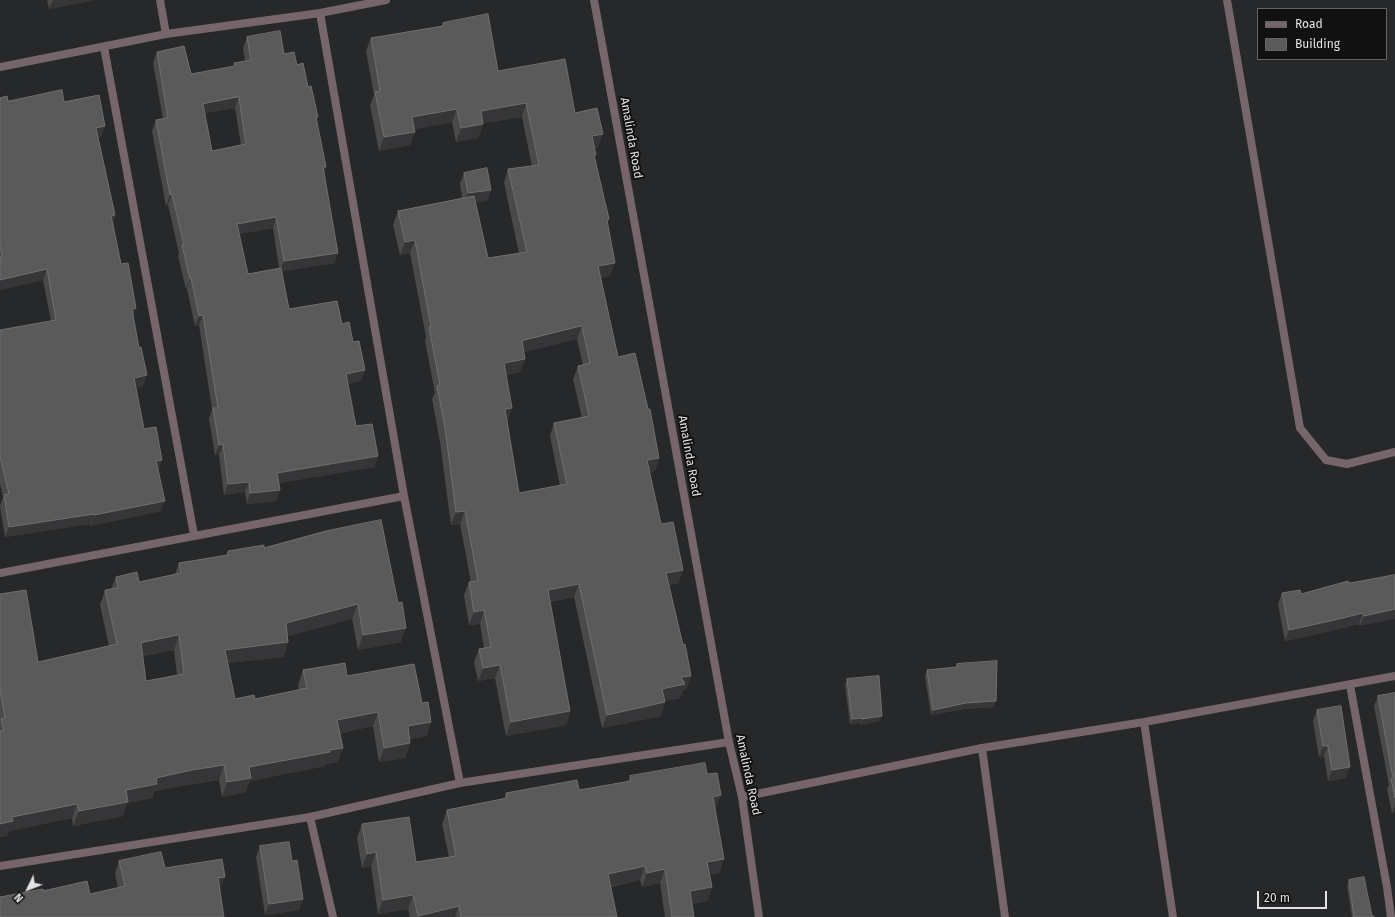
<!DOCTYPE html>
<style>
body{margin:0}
#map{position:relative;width:1395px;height:917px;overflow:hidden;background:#27282a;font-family:"Fira Sans",sans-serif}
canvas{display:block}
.legend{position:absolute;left:1257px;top:8px;width:130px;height:52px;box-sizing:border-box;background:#111112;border:1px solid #646466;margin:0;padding:5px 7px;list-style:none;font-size:12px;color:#e1e1e3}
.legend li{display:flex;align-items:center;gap:8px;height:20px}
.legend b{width:20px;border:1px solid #646466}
.north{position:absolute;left:8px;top:869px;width:40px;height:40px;-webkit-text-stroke:3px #111112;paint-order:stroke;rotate:227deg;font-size:11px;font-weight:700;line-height:16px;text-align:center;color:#e1e1e3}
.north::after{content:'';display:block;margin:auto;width:14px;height:18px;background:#e1e1e3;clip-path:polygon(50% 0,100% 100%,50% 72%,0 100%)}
.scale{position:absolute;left:1257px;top:891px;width:70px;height:18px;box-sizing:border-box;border:2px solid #e1e1e3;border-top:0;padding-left:5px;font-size:12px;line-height:14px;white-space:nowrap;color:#e1e1e3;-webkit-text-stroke:3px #111112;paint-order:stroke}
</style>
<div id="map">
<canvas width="1395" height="917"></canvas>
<ul class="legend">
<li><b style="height:5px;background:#76666a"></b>Road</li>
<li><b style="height:11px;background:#5b5a5b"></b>Building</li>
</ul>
<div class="north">N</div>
<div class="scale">20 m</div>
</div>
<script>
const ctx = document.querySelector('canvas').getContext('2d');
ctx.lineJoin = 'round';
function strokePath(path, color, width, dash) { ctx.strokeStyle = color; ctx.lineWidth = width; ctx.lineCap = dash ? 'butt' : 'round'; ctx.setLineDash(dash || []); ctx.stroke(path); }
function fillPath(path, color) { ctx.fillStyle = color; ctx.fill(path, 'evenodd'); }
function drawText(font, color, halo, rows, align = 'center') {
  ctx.font = font + ' "Fira Sans",sans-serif'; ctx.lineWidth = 4; ctx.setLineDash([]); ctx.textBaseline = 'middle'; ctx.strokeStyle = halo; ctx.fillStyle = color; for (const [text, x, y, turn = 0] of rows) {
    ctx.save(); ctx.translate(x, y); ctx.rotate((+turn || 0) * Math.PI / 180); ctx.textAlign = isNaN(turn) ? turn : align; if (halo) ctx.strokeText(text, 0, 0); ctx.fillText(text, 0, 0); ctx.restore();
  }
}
strokePath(new Path2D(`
 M160,0L166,34
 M1227,0L1300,428L1326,460L1347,464L1395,452
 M320,13L404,496
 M104,47L194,535
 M0,67L166,34L320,13L386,0
 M0,573L404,496L460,783
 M1350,685L1387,887L1391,917
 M1144,722L1173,917
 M982,748L1005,917
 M742,797L982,748L1144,722L1395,676
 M310,817L333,917
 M0,866L310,817L460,783L729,742`), '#76666a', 8);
strokePath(new Path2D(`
 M594,0L729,742L742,797L759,917`), '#76666a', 8);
fillPath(new Path2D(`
 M47,0H94L49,9Z
 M443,23L498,71L575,113L598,147L594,148V159L609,219L607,224L610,276L601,278L618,357L659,458L655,471L649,472L661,524L683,570L678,583L669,585L683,645L691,676L686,689L683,690L680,698L665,701L661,716L602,728L574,597L550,602L570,711L566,725L506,736L495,678L478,681L474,662L479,649L484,648L480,624L469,625L464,595L469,582H471L460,524L451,525L440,442L432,399L435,393L425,341L426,337L410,253L400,255L393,225L398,211L462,198L460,183L464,173L491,190L487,201L475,202L488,258L519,253L504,183L508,169L532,166L522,117L483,123V124L478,138L456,142L452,122L414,129L415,132L410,145L379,151L370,105L374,95L366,51L371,38L442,26ZM577,339L583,365L578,366L573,379L582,418L554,423L550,436L560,486L519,493L507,421H508L506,375L520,372L525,359L524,352Z
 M247,37L284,54L297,65L308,87L316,120L326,167L324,172L335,263L281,271L289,309L342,324L353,342L365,370L361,381L348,384L356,426L378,456L374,467L279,483L276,501L247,504L245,492L224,495L219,455H215L209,419L212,409L199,325L195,326L187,289H186L178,256L179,253L168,205L166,206L152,131L156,120L163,119L153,63L157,52L191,74L233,67L234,63L245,61L243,48ZM235,108L241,145L212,151L205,113ZM273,228L279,268L248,274L239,234Z
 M0,98L8,101L64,102L105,126L101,137H98L115,215L113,222L121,264L136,308L133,316L143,386L136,388L144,429L159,470L161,511L90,526V524L5,537L0,506L3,497L0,484V330L51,321L43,280L0,290Z
 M326,531L401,642L358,650L352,619L287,636L288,642L283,657L228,663L235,699H255L299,690L298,685L303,670L347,676L422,703L431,722L426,736L410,739V743L405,758L379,762L373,726L340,733L343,748L337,762L326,764L325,766L250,781L245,792L222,797L219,780L187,785L155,791L152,798L127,803L123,816L73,826L72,818L9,831L7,836L0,837V594L38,662L109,646L100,605L105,590L111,589L116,577L139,582L175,574L179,563L226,555L228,551L264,548ZM174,650L177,675L146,681L143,656Z
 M1395,575L1360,626L1359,624L1322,633L1285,641L1278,604L1282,593L1301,594L1349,583Z
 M957,664L994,707L964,709L931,715L925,676L927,670L956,667Z
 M847,679L880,721L860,725V723L850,724L845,685Z
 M1395,693V812L1392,813L1387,789L1389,785L1374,706L1378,696Z
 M1317,710L1346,778L1328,781L1324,756L1319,757L1313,721Z
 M707,774L716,809H715L724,859L719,873L710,874L712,887L707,901L692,904L694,917H665L660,883L642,887L640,880L611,887L617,917H410L408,909L378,914L371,866L362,868L357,838L362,824L416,862L449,857L442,824L447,810L504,799L506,793L579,790L628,781L630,776Z
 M260,846L292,861L303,899L299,910L265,915L256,857Z
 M119,861L165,868L220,890H219L224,917L43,891L90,894L118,888L115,874Z
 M1349,880L1372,916L1374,917H1352L1347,886Z`), '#4b494a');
fillPath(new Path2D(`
 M53,0H94L49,9Z
 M239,97L235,108L199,114L203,104Z
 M526,103L522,117L476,124L481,111Z
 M457,109L452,122L407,131L412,117Z
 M483,124L478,138L456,142L461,128Z
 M105,126L101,137L92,139L96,128Z
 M415,132L410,145L379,151L384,137Z
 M603,134L598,147L587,149L592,136Z
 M323,167H326L322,177Z
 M491,190L487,201L464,204L468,193Z
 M172,194L168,205L166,206L170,195Z
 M115,215L111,226V216Z
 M276,217L273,228L233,235L237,224Z
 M415,240L410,253L400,255L405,242Z
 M338,253L335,263L280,272L284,261Z
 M615,263L610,276L593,279L598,266Z
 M47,269L43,280L0,290V280Z
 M191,278L187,289H186L190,279Z
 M136,308L132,319V309Z
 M203,315L199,325L195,326L199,316Z
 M582,326L577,339L517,354L522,341Z
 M525,359L520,372L499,376L504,363Z
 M365,370L361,381L342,385L346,374Z
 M147,375L143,386L130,389L134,378Z
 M512,408L508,421L500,423L505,409Z
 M223,444L219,455H215L219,445Z
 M378,456L374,467L274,484L277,473Z
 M659,458L655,471L642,473L647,460Z
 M162,460L159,470L156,461Z
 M249,482L245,492L224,495L228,484Z
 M280,490L276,501L247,504L250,493Z
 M165,501L161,511L90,526L94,515Z
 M465,511L460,524L451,525L456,512Z
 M94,514L90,524L5,537L9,527Z
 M683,570L678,583L661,586L666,573Z
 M579,584L574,597L543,603L548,590Z
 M358,604L352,619L281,638L286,623Z
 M1395,609V619L1360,626L1364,616Z
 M484,610L480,624L469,625L474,612Z
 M1363,613L1359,624L1322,633L1285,641L1289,630Z
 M406,628L401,642L358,650L363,635Z
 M179,635L174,650L135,657L141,643Z
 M288,642L283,657L220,664L225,650Z
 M500,665L495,678L478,681L483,668Z
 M691,676L686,689L683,690L680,698L658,702L662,689L681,677Z
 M996,701L994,707L964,709L931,715L933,710L966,703Z
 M665,702L661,716L602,728L607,715Z
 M570,711L566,725L506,736L511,722Z
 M378,712L373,726L332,734L337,720Z
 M882,716L880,721L860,725L862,719Z
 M862,718L860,723L850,724L852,719Z
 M431,722L426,736L402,740L408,726Z
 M410,743L405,758L379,762L384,748Z
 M1323,746H1328L1324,756L1319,757Z
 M343,748L337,762L326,764L325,766L250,781L245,792L222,797L227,782L249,767Z
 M224,765L219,780L187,785L155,791L152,798L127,803L123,816L73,826L79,811L156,778L192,770Z
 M1350,767L1346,778L1328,781L1332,770Z
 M721,795L716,809L708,810L713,797Z
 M77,804L72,818L9,831L7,836L0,837V824L12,817Z
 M1395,804V812L1392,813Z
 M376,852L371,866L362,868L367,854Z
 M724,859L719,873L702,875L707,862Z
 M645,866L640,880L603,888L608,874Z
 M665,869L660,883L642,887L647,873Z
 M225,877L220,890L213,891L218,878Z
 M712,887L707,901L685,905L690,891Z
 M413,895L408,909L378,914L383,900Z
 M303,899L299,910L265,915L269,904Z
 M459,906L455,917H418V916Z`), '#363537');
const building = new Path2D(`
 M488,14L498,71L565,59L575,113L597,108L603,134L592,136L596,155H594L609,219L607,220L615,263L598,266L618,357L635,353L648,409H650L659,458L647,460L661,524L673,522L683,570L666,573L683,645L685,644L691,676L681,677L685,684L662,689L665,702L607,715L579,584L548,590L570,711L511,722L500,665L483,668L479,649L491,647L484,610L474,612L469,582L478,581L465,511L456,512L445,428L437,386L440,385L429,327H431L415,240L405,242L398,211L474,196L488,258L527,252L508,169L539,165L526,103L481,111L483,124L461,128L457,109L412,117L415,132L384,137L375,92L380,91L371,38L443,26V23ZM582,326L590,363L578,366L589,416L554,423L567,484L519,493L505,409L512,408L504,363L525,359L522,341Z
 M280,31L284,54L294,52L297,65L303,63L308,87L311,86L318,117H316L326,167H323L338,253L284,261L276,217L237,224L248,274L281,268L289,309L337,301L342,324L349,322L353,342L359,341L365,370L346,374L356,426L372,424L378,456L277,473L280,490L250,493L249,482L228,484L223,444L219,445L213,408H218L203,315L199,316L191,278L190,279L182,245H184L172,194L170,195L156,120L168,118L157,52L184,46L191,74L235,66L234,63L251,60L247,37ZM239,97L246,144L212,151L203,104Z
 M62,90L64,102L99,95L105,126L96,128L115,215L111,216L121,264L128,263L136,308L132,309L139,348L141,347L147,375L134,378L144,429L156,427L162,460L156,461L165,501L94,515V514L9,527L4,495L9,494L0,457V330L56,320L47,269L0,280V257L2,256L0,246V98L7,96L8,101Z
 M487,168L491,190L468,193L464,173Z
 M381,520L398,603L402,602L406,628L363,635L358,604L286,623L288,642L225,650L235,699L254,695L255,699L307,688L303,670L345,663L347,676L414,664L422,703L428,702L431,722L408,726L410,743L384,748L378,712L337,720L343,748L330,750V752L249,767L251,778L227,782L224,765L192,770L156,778L157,784L126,790L128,802L79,811L77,804L12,817L13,821L0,824V731H4L1,719L5,718L0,690V594L26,590L38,662L117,644L105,590L118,588L116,577L137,572L139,582L181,573L179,563L228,555V551L264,545V548L326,531ZM179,635L184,674L146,681L141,643Z
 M1395,575V609L1364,616L1363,613L1326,622L1289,630L1282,593L1300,590L1301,594L1348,581L1349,583Z
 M997,661L996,701L966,703L933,710L927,670L957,667V664Z
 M879,676L882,716L862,719V718L852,719L847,679Z
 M1395,693V798L1391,779L1393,778L1378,696Z
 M1341,706L1350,767L1332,770L1328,746H1323L1317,710Z
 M705,763L707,774L717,773L721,795L713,797L724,859L707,862L712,887L690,891L694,917H672L665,869L647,873L645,866L608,874L617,917H461L459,906L418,916L413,895L383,900L376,852L367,854L362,824L409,817L416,862L456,856L447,810L507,798L506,793L577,780L579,790L631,781L630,776Z
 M289,842L292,861L297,860L303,899L269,904L260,846Z
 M161,852L165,868L222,859L225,877L218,878L224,917H0V897L43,889V891L87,881L90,894L125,886L119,861Z
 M1364,877L1372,916H1374V917H1354L1349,880Z`);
fillPath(building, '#5b5a5b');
strokePath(building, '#706f70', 1);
drawText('12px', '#e1e1e3', '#111112', [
 ["Amalinda Road",631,138,80],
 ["Amalinda Road",689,456,80],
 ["Amalinda Road",748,775,78]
]);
</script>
